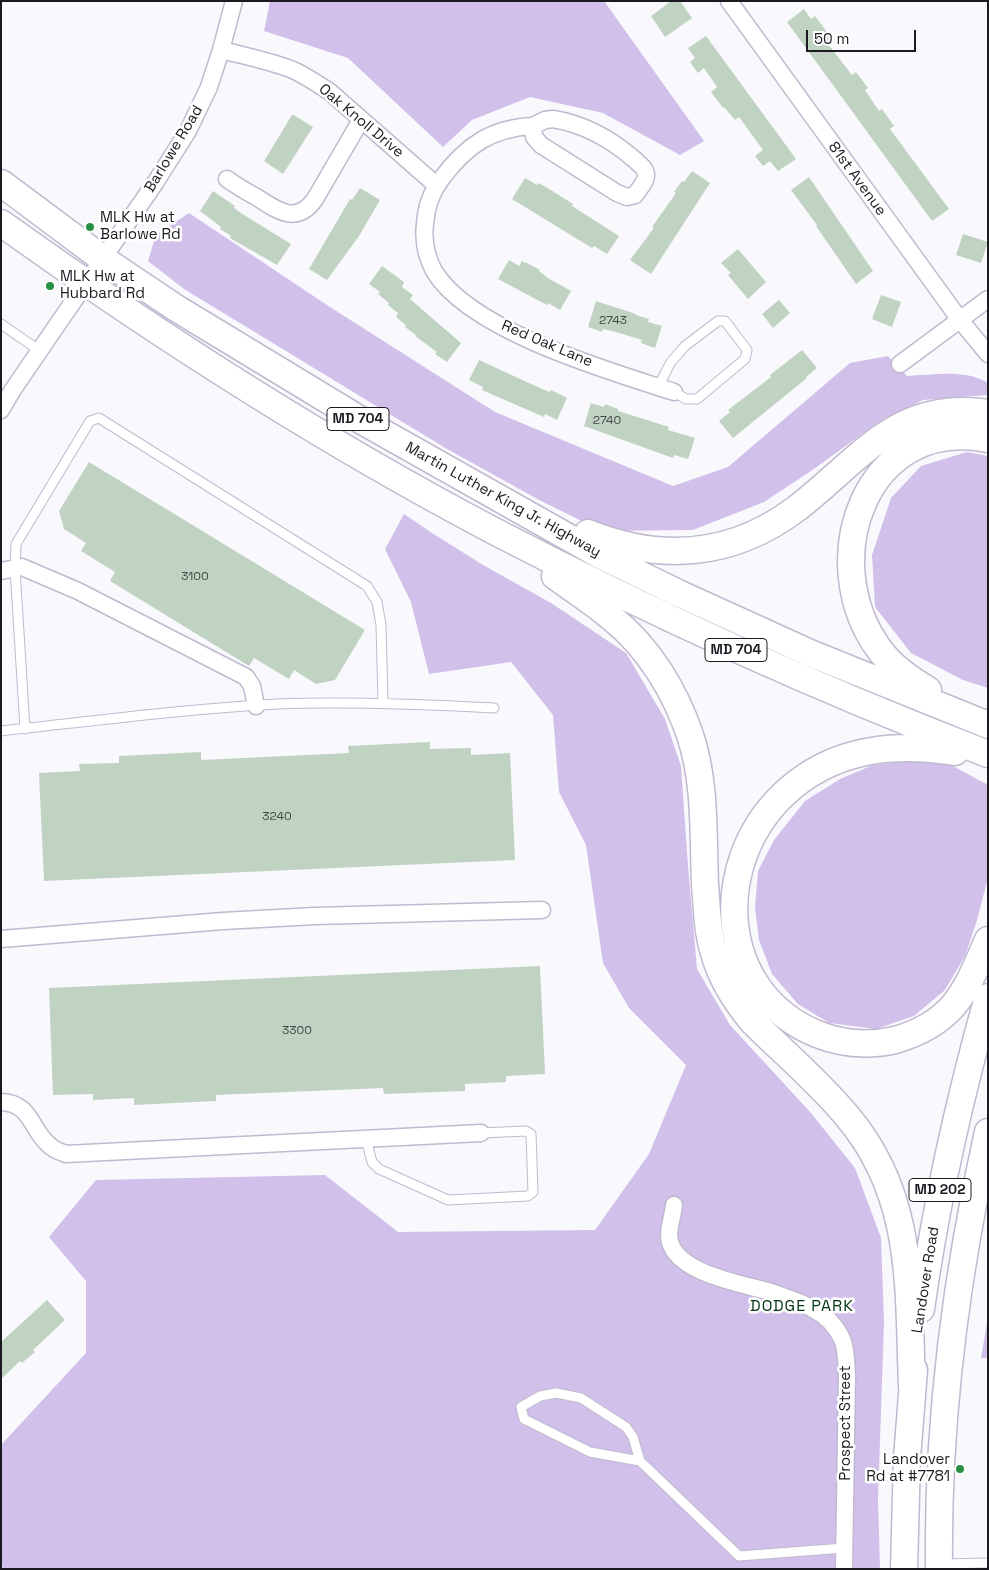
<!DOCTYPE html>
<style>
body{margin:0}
#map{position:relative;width:989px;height:1570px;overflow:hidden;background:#f9f8fc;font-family:"Space Grotesk",sans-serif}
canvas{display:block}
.frame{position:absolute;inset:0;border:2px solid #1c1a21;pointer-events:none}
.scale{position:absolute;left:806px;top:30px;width:110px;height:22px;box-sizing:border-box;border:2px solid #1c1a21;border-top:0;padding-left:6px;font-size:15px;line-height:18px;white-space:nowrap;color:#1c1a21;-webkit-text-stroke:4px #fff;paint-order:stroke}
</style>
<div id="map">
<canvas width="989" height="1570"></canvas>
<div class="frame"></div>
<div class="scale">50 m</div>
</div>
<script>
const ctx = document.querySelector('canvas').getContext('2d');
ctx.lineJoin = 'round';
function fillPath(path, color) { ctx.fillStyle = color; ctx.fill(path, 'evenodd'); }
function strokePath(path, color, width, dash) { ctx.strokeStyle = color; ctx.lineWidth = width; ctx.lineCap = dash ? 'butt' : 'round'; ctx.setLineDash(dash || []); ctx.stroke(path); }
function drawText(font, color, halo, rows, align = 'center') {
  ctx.font = font + ' "Space Grotesk",sans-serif'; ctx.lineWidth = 5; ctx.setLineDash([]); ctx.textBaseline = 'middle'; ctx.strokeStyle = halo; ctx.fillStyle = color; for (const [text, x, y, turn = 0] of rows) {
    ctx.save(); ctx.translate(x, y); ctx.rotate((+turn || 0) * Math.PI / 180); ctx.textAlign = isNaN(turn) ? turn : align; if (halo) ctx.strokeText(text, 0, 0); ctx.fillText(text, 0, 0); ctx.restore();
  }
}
fillPath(new Path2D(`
 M270,1H604L704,141L680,155L603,113L530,97L472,120L443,147L348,58L264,31Z
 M189,213L330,307L495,412L673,486L728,467L850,363L888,356L907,376C933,375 965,369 988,383V395L923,400L877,423L814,469L764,502L693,530L602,531L541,501L447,449L184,289L148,261L156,235Z
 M967,452L988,456V688L963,680L911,653L875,607L872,555L891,498L921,466Z
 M404,514L432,533L483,565L551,603L626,653L665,719L681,766L688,866L697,969L730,1025L811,1113L855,1168L881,1238L884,1322L878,1500L880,1569H4L1,1565V1445L86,1353V1281L49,1237L96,1180L325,1175L398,1232L595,1230L649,1154L686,1065L629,1008L603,963L586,845L559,792L553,715L511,662L429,674L411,602L385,549Z
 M910,761L951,765L988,785V878L977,920L965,956L945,990L914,1016L876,1029L829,1023L798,1004L772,974L759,940L755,908L758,871L774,840L805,801L840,779L873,765Z
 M988,1317V1358H981Z`), '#d0c0ea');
fillPath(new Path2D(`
 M671,1H680L692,18L665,37L651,16Z
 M804,9L811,19L815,16L833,40L828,44L852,75L856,72L868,88L865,90L879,111L882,109L894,126L890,129L949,209L932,221L787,22Z
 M706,36L796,159L778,171L770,161L763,166L755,156L763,150L739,117L735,120L724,107L723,108L711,92L717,87L704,68L698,73L690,62L695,58L688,48Z
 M292,115H294L313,127L283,174L264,161Z
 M692,171L710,183L651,274L630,260L654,228L652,227L676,193L674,192L682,181L684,182Z
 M809,177L873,271L856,284L816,226L817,225L791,190Z
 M525,178L537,185L538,183L546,187L573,204L572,206L619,236L607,254L594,246L592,248L512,199Z
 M360,188L380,200L359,236L327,280L309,269L350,199L352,200Z
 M213,191L235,206L234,208L244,215L291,244L277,265L230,238L231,236L220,229L221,227L200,211Z
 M963,234L988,242L981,263L956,255Z
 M738,249L766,282L748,299L728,275L731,273L721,263Z
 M509,260L519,266L522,261L525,263V262L540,270L539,271L548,278L571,291L560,310L548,303L547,305L498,279Z
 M382,266L404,282L402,287L413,295L410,299L461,343L447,362L435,354L437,352L415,336L416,335L405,327L406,325L396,317L398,313L388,305L389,303L378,294L380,292L369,284Z
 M881,295L901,302L892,327L872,319Z
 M779,300L790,313L773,328L762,314Z
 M596,301L636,314V315L649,319L648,322L662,326L655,348L641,343L642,340L616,332L603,329L602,332L588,327Z
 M802,350L817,368L806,377L807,378L733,438L719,421L730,412L728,410L771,377L770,375Z
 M479,360L542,389L550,392L551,390L567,398L557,420L545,414L544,417L482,390L483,387L469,380Z
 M591,403L604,407L605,404L618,409V411L669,427L668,430L695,438L688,459L674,455L673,458L584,426Z
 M89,462L365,630L335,680L316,684L294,670L289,679L254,658L249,666L110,581L115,572L81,551L86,543L64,529L59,511Z
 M430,742V749L471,748V755L510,753L515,860L44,881L39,773L80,771L79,764L119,763V756L201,752V760L349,753L348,746Z
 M540,966L545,1074L506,1076V1082L465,1084V1091L384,1094L383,1088L216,1095V1101L134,1105V1098L93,1100V1094L53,1095L49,988Z
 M47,1300L65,1320L33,1350L35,1352L22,1363L20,1361L1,1379V1342Z`), '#c0d3c2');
const service = new Path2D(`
 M1,324L40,351
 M658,387L671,362L685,346L718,321H725L747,350L745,359L697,399H686L674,392
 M25,729L15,568L16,544L90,421L99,418L367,586L377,602L381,625L383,702
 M1,731C93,721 185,709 277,704C350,701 421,704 494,708
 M366,1139L372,1162L379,1169L448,1200L528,1196L533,1192L531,1134L526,1131L481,1133
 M556,1393L581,1398L626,1427L633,1437L640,1461L590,1452L524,1419L521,1407L540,1396Z
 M640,1461L739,1556L844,1548
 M941,1564L988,1563`);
const minor = new Path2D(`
 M729,1L960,320L988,354
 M221,50C245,56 270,61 293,70C306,76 318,84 330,92L436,185
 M553,119C584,124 611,139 635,160C639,164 646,168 646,175C646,182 639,189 635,195L627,197L617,193L541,145L534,137L533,126L545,120Z
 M533,126C491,128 466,146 442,178C432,191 426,208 425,224C423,240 426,256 434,271C470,331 609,371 674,392
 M227,179C237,186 247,192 258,198C278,211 297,225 315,199L361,120
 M900,364L988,299
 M1,410L12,391L55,328L155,183L188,131L209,87L221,50L234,1
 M1,571L22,567L78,591L246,677L252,686L256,706
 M1,939L223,921L315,916L542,910
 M1,1102C30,1103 30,1126 46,1142C52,1149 58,1151 66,1154L481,1133
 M674,1205C673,1215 669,1226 669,1236C671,1274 746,1284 774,1293C787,1298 802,1302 813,1309C825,1315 836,1326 842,1339C847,1350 846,1364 847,1376L844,1569`);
const primary = new Path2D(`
 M1,183L103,259L176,308L364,422L598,554L678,593L810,653L988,725
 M1,223C159,336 323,441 494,531C655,615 819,689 988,754
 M588,533C661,562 732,557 796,509C860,460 897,399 988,413
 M555,576C574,590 595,603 613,619C649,648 675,691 690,735C706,782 703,836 705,885C707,908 707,931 714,953C721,978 736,1002 753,1022C784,1053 819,1082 847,1116C915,1196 908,1288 912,1386
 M928,690C910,679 892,667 879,649C815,561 865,415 988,439
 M955,752C892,742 831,749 783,795C710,865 717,993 817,1034C842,1044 869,1046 895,1040C916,1034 938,1023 953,1006C969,987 978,962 988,940
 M921,1309C936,1203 959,1100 988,997
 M904,1569L907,1458L914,1370
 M939,1569C937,1422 956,1275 988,1132`);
strokePath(service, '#c1b9cf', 11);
strokePath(minor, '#c1b9cf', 19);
strokePath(primary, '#c1b9cf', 29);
strokePath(service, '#fff', 9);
strokePath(minor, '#fff', 16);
strokePath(primary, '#fff', 26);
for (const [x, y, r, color] of [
 [90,227,5,"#298f44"],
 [50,286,5,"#298f44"],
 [960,1469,5,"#298f44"]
]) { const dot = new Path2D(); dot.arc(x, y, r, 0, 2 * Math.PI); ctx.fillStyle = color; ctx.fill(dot); strokePath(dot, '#fff', 2); }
drawText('12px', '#454849', null, [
 ["2743",613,321],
 ["2740",607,421],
 ["3100",195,577],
 ["3240",277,817],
 ["3300",297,1031]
]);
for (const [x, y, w] of [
 [358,419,62],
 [736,650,62],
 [940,1190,62]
]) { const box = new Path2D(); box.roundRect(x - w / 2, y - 11.5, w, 23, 4); ctx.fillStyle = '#fff'; ctx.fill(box); strokePath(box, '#1c1a21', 1); }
drawText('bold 14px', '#1c1a21', null, [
 ["MD 704",358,419],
 ["MD 704",736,650],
 ["MD 202",940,1190]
]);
drawText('15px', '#1c1a21', '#fff', [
 ["Oak Knoll Drive",361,121,40],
 ["Barlowe Road",174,149,-59],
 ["81st Avenue",857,179,54],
 ["Red Oak Lane",547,344,23],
 ["Martin Luther King Jr. Highway",503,500,29],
 ["Landover Road",926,1280,-81],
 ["Prospect Street",846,1423,-90]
]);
drawText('15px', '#1c1a21', '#fff', [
 ["MLK Hw at",100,218],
 ["Barlowe Rd",100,235],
 ["MLK Hw at",60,277],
 ["Hubbard Rd",60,294],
 ["Landover",950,1460,"right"],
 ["Rd at #7781",950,1477,"right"]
], 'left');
ctx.letterSpacing = '1px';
drawText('16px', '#023512', '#fff', [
 ["DODGE PARK",802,1307]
]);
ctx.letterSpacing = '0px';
</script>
